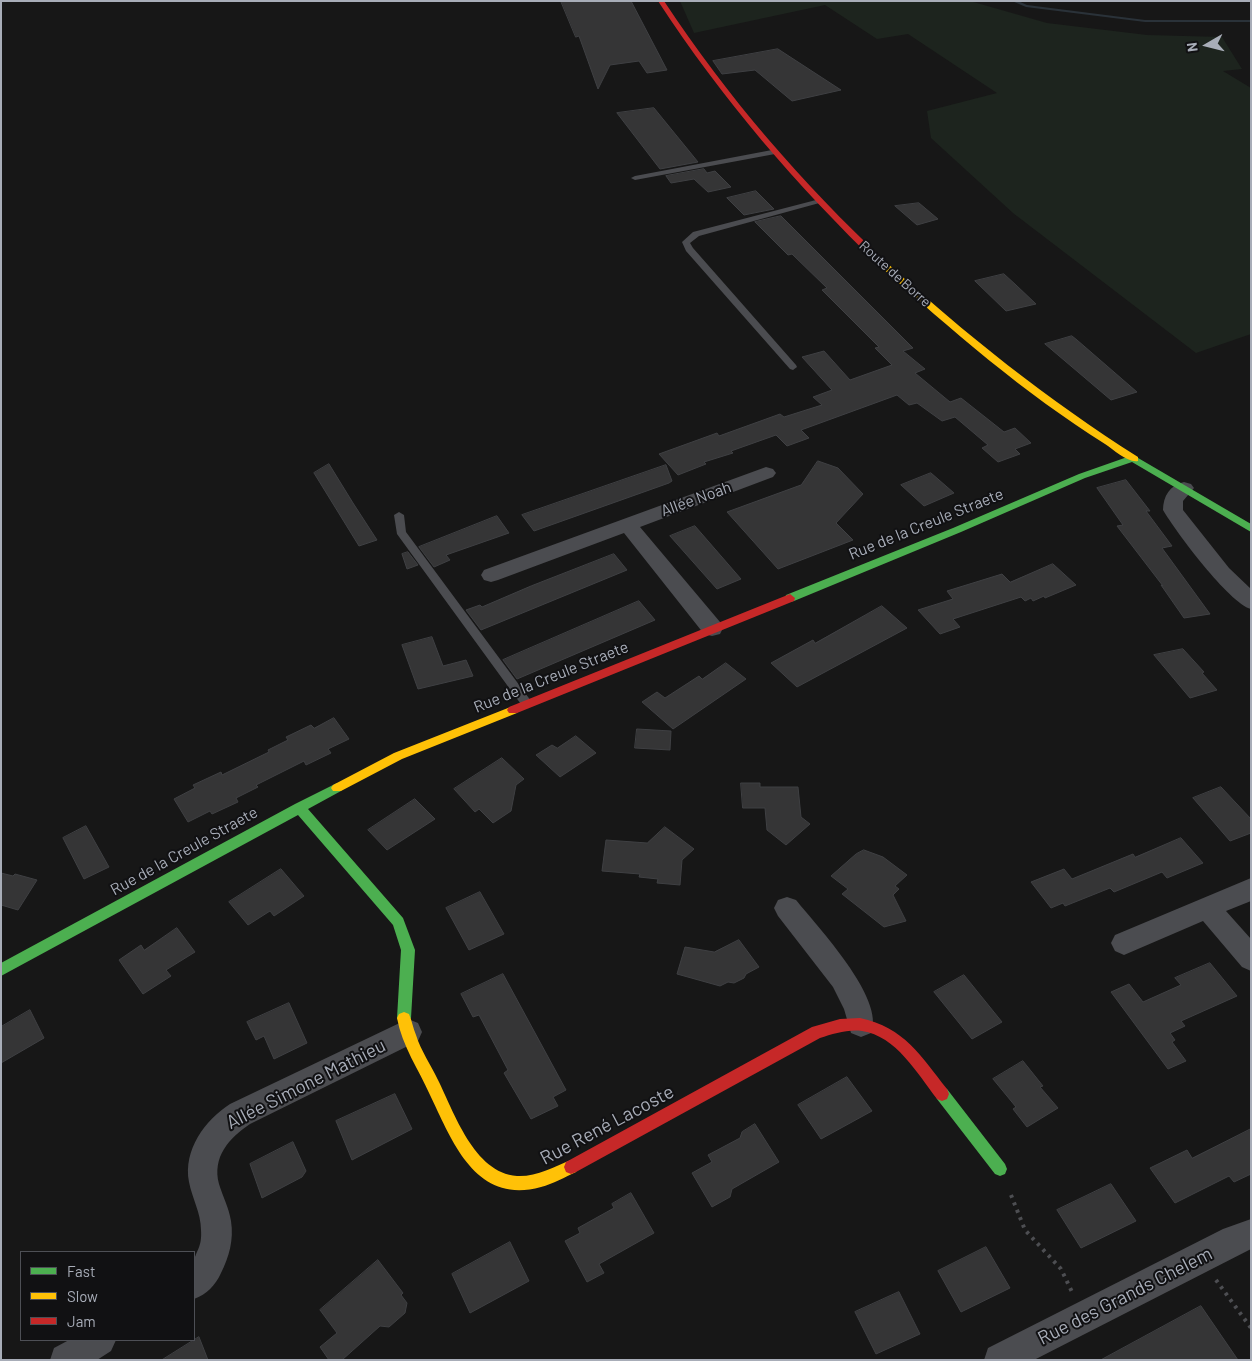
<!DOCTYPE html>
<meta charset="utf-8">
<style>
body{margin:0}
#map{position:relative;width:1252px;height:1361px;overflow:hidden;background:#171717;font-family:Barlow,sans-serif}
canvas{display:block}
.frame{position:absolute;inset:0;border:2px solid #a8adb8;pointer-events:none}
.legend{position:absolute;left:20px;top:1251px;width:175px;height:90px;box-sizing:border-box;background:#111113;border:1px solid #4d4f55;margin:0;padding:6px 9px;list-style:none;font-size:15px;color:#a8adb8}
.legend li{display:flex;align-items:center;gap:10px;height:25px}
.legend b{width:25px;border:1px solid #4d4f55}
.north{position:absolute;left:1182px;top:20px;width:50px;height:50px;-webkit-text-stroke:4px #111113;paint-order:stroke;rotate:262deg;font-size:14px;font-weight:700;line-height:20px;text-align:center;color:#a8adb8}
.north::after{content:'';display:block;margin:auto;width:18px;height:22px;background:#a8adb8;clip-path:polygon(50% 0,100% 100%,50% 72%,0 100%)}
</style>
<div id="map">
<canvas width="1252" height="1361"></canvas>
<div class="frame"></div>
<ul class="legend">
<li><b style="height:6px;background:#4caf50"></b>Fast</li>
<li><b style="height:6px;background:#ffc107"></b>Slow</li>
<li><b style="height:6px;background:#c62828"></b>Jam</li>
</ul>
<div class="north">N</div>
</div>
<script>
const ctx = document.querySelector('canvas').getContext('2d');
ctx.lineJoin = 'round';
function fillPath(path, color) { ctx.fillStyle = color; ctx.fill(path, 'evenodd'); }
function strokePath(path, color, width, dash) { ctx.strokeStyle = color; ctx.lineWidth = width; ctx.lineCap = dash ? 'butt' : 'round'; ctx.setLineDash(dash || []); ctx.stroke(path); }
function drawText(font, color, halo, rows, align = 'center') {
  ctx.font = font + ' Barlow,sans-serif'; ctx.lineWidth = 4; ctx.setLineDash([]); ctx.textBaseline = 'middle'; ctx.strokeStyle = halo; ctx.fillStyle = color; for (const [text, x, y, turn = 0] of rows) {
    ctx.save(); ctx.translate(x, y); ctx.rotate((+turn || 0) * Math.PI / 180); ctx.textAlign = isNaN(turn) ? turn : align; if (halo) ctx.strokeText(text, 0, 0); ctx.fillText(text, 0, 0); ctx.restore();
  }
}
fillPath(new Path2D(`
 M680,1H970L1047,23L1147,35L1222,37L1242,69L1223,71L1251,88V334L1196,353L1013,213L931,138L927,111L997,93L908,34L877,39L825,5L694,33Z`), '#1d241e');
fillPath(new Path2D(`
 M1012,1H1018L1027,5L1145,20H1251V22H1145L1026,7Z`), '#2a3239');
const building = new Path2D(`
 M561,1H631L667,70L647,73L639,61L610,65L598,89L579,36L576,37Z
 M778,49L841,90L792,101L755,70L722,74L713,61Z
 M654,108L698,162L660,169L617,113Z
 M704,169L707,173L715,171L731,187L708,192L694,179L671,183L666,176Z
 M756,191L774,209L744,215L727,198Z
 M919,203L938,219L917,225L895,206Z
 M781,216L913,348L903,351L925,369L915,373L950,402L961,398L1004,432L1015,428L1031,443L1015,449L1020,454L998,462L982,448L988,445L955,417L942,421L917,403L909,405L897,395L801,430L809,438L787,446L776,435L731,451L733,453L704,462L706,464L678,475L659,454L717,433L719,436L780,414L784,417L822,405L813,397L832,390L802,357L824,351L850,380L892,365L875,348L879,347L822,290L827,288L792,254L788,255L755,222Z
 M1004,274L1016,285L1036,304L1006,311L975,281Z
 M1072,336L1077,340L1137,392L1111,400L1045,344Z
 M818,461L838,468L863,494L836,523L853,540L778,569L727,512L801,485Z
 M329,464L353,503L377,540L359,546L314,473Z
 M666,465L672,481L669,483L534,531L522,515Z
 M931,473L954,493L924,506L901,485Z
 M1126,480L1150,511H1146L1172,546L1162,548L1210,614L1184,618L1161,585L1163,586L1117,526L1123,525L1097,488Z
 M497,516L509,533L446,555L450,560L434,567L419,547Z
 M695,526L741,579L717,589L670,536Z
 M408,552L418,565L407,569L402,554Z
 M614,554L627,570L481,630L466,610L480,605L482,607L531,586Z
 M1053,564L1076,585L1045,598L1044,596L1033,601L1031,598L1025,601L1021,597L953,619L960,627L940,634L918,610L953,599L947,591L1002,574L1010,582Z
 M639,601L655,620L517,679L503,660Z
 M882,606L907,628L797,687L771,663L813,640L815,643Z
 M432,637L443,666L466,660L473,676L418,689L402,645Z
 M1183,649L1204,672L1202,673L1217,690L1190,698L1154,655Z
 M726,663L746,679L673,729L642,702L657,692L665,698L699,676L702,679Z
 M334,718L349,739L328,749L331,753L306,765L304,761L256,785L258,787L236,798L238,802L212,814L210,811L188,822L174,799L195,788L193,785L221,772L222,775L269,752L268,750L288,740L286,737L311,725L314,728Z
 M637,729L671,731L670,750L635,748Z
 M576,736L596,753L560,777L536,755L552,745L557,748Z
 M502,758L524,779L516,785L511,811L493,823L479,809L475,812L454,789Z
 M741,783H760V787H798L801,817L810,824L786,845L767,830L765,808H743Z
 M1221,787L1251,819V833L1230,841L1193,798Z
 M415,799L435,819L387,850L368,830Z
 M86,826L109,867L84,879L63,838Z
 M665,827L694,849L682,860L680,885L657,883L658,879L639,877L640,874L602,871L606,840L647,843Z
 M1181,838L1203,863L1167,878L1162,872L1114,892L1110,888L1065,906L1063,903L1051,908L1031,882L1064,869L1072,879L1133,854L1135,857Z
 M864,850L883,857L907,875L895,886L899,889L893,895L906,921L884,927L842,894L848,889L831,876L856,854Z
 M281,869L304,896L274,916L270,911L248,925L229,902Z
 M1,873L13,876L15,874L37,880L18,910L1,905Z
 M480,892L504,934L469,950L446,908Z
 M177,928L195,952L166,970L171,976L143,994L119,960L141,945L144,950Z
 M739,940L759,967L746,974L744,978L734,983L728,982L720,986L677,974L685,947L714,952Z
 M1210,963L1237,996L1181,1021L1185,1026L1170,1033L1175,1040L1172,1042L1186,1061L1168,1069L1111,992L1129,984L1143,1002L1181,985L1175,978Z
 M503,974L566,1090L553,1097L558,1106L531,1119L504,1073L508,1070L479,1015L473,1017L461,994Z
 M964,975L1002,1022L972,1039L934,992Z
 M289,1003L307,1043L274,1059L264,1036L256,1040L247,1022Z
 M30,1010L44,1038L1,1063V1027Z
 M1023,1061L1043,1086L1040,1087L1058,1108L1027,1127L1013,1109L1016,1107L993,1079Z
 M847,1077L872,1111L821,1139L798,1105Z
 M395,1094L412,1129L352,1160L336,1121Z
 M755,1124L779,1162L732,1189L730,1197L712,1207L692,1173L712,1162L708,1155L740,1138L742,1132Z
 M1251,1129V1174L1234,1182L1229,1176L1175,1203L1150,1168L1187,1150L1192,1158Z
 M293,1142L306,1171L302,1177L262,1198L250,1164Z
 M1111,1184L1136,1221L1081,1248L1057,1210Z
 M631,1193L654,1233L599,1264L604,1273L587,1282L565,1241L580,1233L578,1228L614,1208L612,1204Z
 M510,1242L529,1281L470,1313L452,1274Z
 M986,1247L1010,1288L961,1312L938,1271Z
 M378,1260L403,1293L401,1295L407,1303L405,1313L389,1327L380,1326L342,1360H329L320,1347L337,1333L320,1310Z
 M899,1292L920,1334L876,1354L855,1312Z
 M1201,1306L1238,1360H1101Z
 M199,1337L208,1360H162Z`);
fillPath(building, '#353536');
strokePath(building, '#3f4043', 1);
strokePath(new Path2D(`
 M1011,1195L1025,1230L1061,1269L1073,1294
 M1216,1280L1251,1328`), '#4d4e52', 4, [3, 5]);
fillPath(new Path2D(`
 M772,150H775V154L635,180L631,178L635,176Z
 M816,200L823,202L699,236L690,243L693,248L796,365L797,367L793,370L790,369L686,251L682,242L693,232Z
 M399,512L404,515L406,532L531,701L533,704L531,707H523L397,534L394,515Z`), '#4b4c50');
fillPath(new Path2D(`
 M766,467L773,469L776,473L773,477L640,527L720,622L723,628L720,634L712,636L704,634L624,533L498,580L491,582L484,580L481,575L484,570Z
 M1184,482L1191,484L1194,488L1183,501V510L1229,568L1251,589V609C1229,603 1176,532 1163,510C1163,496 1170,485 1184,482Z
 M1251,878V901L1226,911L1251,939V971L1242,967L1203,921L1124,955L1115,951L1111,943L1115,935Z
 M787,897L796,900C817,926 886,999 871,1033L861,1037L851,1033L844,1009L833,987L778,916L774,908L778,900Z
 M408,1019L418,1023L422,1032L418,1041L250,1124C229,1138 212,1157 219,1184C223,1197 229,1208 231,1221C234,1240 229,1257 221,1273C215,1286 207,1294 194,1299C194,1289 191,1268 194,1260C198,1248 202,1245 201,1230C201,1213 192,1198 189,1182C183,1150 205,1120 230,1104Z
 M1251,1219V1249L1034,1360H984L988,1348L1223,1229Z
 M69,1340H116L111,1351L97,1360H50L54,1348Z`), '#4b4c50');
fillPath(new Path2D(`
 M1133,455L1251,524V532L1132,462L1085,478L961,532L794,601L790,602L785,598L786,595L953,528L1079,474Z
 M337,783L341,785L343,788L341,791L308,809L403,918L415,950L411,1018L409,1022L404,1024L399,1022L397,1018L401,950L393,925L298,815L1,976V963L295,804Z
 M942,1087L947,1089L1005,1164L1007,1169L1005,1174L1000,1176L995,1174L937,1099L935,1094L937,1089Z`), '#4caf50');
fillPath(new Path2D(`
 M880,262H886C965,334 1048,400 1138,457V461C1128,463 1114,450 1105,444C1024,393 951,330 880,266Z
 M513,706L517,707L519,710L517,713L402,759L341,791H333L331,788L333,785L394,753Z
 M404,1012L409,1014C412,1021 413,1028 416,1035C421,1051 431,1065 438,1080C454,1112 474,1173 517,1176C536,1177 554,1167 571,1160L576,1162L578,1167L576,1172C565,1177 553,1184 541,1187C476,1205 453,1143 430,1095C419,1070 402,1046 397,1018L399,1014Z`), '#ffc107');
fillPath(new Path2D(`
 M658,1H664C728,98 802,183 886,262V266H880C796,185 722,99 658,1Z
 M790,594L795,598L794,601L517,713H509L507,710L509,707Z
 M860,1018C905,1028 920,1055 947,1089L949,1094L947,1099L942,1101L937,1099C917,1073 896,1036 862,1031C848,1029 833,1034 820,1038L576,1172L571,1174L566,1172L564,1167L566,1162L812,1027L840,1019Z`), '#c62828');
drawText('14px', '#a8adb8', '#111113', [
 ["Route de Borre",895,274,42]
]);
drawText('16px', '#a8adb8', '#111113', [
 ["Allée Noah",696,499,-20],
 ["Rue de la Creule Straete",926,524,-22],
 ["Rue de la Creule Straete",551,677,-22],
 ["Rue de la Creule Straete",184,851,-29]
]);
drawText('19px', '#a8adb8', '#111113', [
 ["Allée Simone Mathieu",306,1084,-27],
 ["Rue René Lacoste",607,1125,-28],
 ["Rue des Grands Chelem",1125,1296,-27]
]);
</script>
